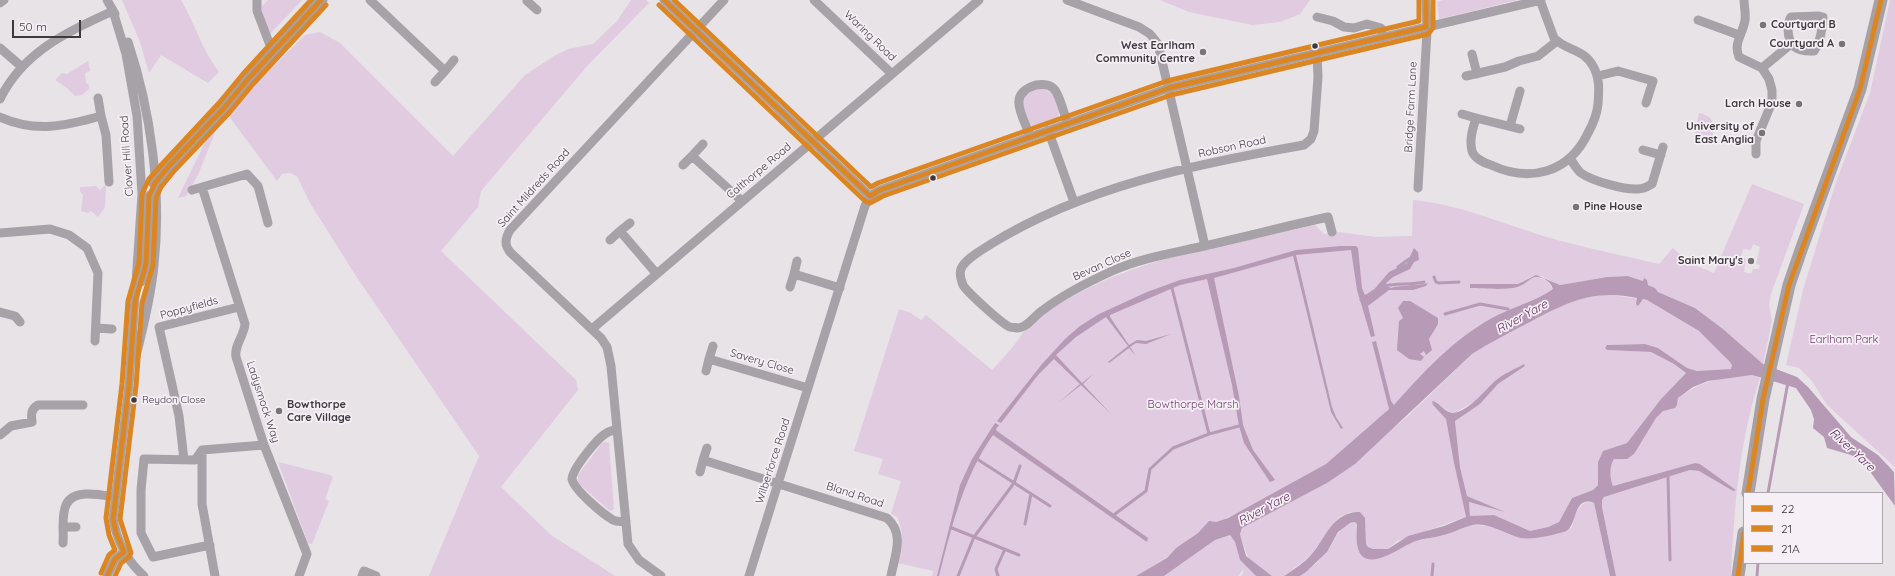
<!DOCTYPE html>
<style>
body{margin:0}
#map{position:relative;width:1895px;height:576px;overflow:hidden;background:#e7e3e7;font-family:Quicksand,sans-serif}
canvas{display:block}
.legend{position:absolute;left:1743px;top:492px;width:140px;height:72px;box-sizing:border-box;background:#f6eff6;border:1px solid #aca7ac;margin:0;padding:5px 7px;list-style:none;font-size:12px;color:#3d3a3d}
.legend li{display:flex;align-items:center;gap:8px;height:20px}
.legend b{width:20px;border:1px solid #aca7ac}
.scale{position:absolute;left:12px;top:20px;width:69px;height:18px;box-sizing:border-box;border:2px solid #3d3a3d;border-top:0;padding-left:5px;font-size:12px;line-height:14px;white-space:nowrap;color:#3d3a3d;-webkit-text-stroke:3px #f6eff6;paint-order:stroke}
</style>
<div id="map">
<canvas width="1895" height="576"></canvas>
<ul class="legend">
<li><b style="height:5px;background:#db8622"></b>22</li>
<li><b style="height:5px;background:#db8622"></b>21</li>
<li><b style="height:5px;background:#db8622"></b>21A</li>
</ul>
<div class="scale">50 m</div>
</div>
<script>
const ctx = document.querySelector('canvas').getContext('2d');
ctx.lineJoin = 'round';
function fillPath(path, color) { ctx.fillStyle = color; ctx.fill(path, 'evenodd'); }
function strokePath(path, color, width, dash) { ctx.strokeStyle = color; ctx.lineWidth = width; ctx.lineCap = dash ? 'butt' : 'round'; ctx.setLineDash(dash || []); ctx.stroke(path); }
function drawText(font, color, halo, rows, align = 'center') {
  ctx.font = font + ' Quicksand,sans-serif'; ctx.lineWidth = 3.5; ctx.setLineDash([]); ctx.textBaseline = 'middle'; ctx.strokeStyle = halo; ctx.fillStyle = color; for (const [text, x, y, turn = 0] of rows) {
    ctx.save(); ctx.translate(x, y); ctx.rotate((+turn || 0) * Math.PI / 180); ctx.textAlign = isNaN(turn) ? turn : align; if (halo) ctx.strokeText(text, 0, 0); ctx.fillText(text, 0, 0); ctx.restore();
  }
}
fillPath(new Path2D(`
 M122,0H181C195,24 202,50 219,72L208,83L161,55L149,73L140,42Z
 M268,0H302L269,35L261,7Z
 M631,0H646L649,3L588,65L481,191L478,207L441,251L576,380L578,390L501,487L551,535L615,576H429L479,456L356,276L310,203L297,176L290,173L282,174L277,181L228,115L218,125L198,175L186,196L178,198L209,134L236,105L249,85L269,71L305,35L320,32L340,43L453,156L525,75L554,56L568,49L593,44L617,21Z
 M1160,0H1310L1300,14L1280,22L1252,25L1189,12Z
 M1443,0H1518L1439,19L1437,2Z
 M1890,0H1895V467L1827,405L1812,381L1799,368L1786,365L1803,290L1836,182L1870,93Z
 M88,61L90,71L85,73L86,83L89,85V89L82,95L75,96L67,88L55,80L62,73L67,74Z
 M1039,88C1053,89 1062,104 1058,118L1033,126L1029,124L1021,104L1024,95Z
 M1699,113C1715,116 1715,126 1712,140L1694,136Z
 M106,184L105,207L98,217L91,211L88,213L81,211L83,195L80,192V187L96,186L100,190Z
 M1752,184L1804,204L1771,294L1769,304L1772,321L1763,364L1723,329L1695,308L1658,292L1644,281L1628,276L1607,277L1560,285L1556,284L1542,276L1531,277L1518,284H1470V288L1521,286L1531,278L1537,277L1547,281L1553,289C1535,302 1511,307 1492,318C1454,340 1423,372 1394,405L1391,401L1388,404L1389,409L1326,464L1250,507L1202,529L1198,533L1176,548L1167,558L1136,576H932L933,571L898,563C901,547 905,532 897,517L891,514L901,481L878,474L883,459L854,451L899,309L911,313L921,320L926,315L992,370C1001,360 1010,351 1018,340C1022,334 1025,329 1031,324C1112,260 1217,247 1315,225L1324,234L1339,232L1376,237L1412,236L1413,200C1459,204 1503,224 1547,237C1584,248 1622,255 1659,264L1673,248L1689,263L1714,273ZM1753,244L1760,247L1756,264L1760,265L1759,269H1753L1751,274L1744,272L1746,259L1741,257L1743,249L1751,250Z
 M1596,295H1611L1647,300L1699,331L1718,348L1732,365L1731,369L1697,371L1687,368L1658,348L1645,344L1607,345V350L1651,352L1674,364L1686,373L1661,399L1627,443L1603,451L1598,462V485L1593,490L1572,498L1559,522L1548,527L1530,531L1494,515L1470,516L1469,502L1503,511L1467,496L1460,467L1455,421L1480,404L1498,384L1525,366L1524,364L1499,378L1475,401L1455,413L1450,412L1436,402L1433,405L1446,418L1454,463L1466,517L1397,541L1388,549H1373L1368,547L1366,544L1365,518L1350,512L1339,517L1310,556L1284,576H1272L1248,558L1240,534L1242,528L1327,483L1407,417L1472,354L1485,345L1566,303Z
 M1752,375L1760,378C1739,441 1734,510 1731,576H1616L1602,507V500L1604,497L1690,470L1699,471L1733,491L1736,490L1700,464L1695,463L1613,486C1610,479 1609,466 1614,459H1627C1634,450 1655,415 1663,411C1668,409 1672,409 1677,405L1678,398C1704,380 1721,377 1752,375Z
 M605,442L609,443L614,509L610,511L578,483V475L602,443Z
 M278,462L330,475L333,477L325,499L329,501L312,544L308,543Z
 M1585,502L1594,503L1610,576H1300C1309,570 1319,561 1326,553C1335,542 1338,525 1355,522L1357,524V542L1365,558L1418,540L1441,536L1471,525L1493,526L1510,535L1523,538L1566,532L1572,527L1575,513Z
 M1230,535L1235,542L1240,560L1256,576H1241L1244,571L1243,570L1238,576H1164L1215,540Z`), '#e1cbe0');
fillPath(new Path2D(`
 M1341,246H1356L1358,248L1362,288L1365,295L1371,293L1389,272L1407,263L1414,248L1418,252L1419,260L1414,262L1410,269L1393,277L1386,283L1387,286L1391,288C1399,285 1416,286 1428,283L1426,286L1413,290H1389L1368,306L1375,336L1371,337L1357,290L1351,250L1296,255L1332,407L1336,417L1343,428L1341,429L1331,412L1293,256L1214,278L1239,396L1243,425L1253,450L1275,480L1270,482L1244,443L1239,426L1232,385L1207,279L1180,285L1110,315V317L1129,345L1137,340L1146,341L1171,334L1146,344L1136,343L1130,347L1136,356L1129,348L1109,363L1108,362L1128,346L1106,317L1076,337L1056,355L1082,383L1093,374L1083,384L1111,414L1081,385L1058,403L1080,384L1054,359L1038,375L1001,423L997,421L1042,364L1065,339L1080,326L1099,314L1147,292L1180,280L1234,268L1296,250Z
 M1536,275L1560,285L1607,277L1628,276L1643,281L1644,278L1647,280L1648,285L1655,288L1658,292L1695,308L1723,329L1763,364L1797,377L1808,387L1851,437L1878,455L1894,472L1895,506L1863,462L1851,455L1827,448L1824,437L1813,428L1814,419L1811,410L1796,388L1752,375L1708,381L1693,387L1678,398L1677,405L1675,408L1663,411L1656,418L1634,454L1627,459H1614C1609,466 1610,479 1613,486L1695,463L1700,464L1736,490L1733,491L1699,471L1690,470L1604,497L1602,500V507L1616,576H1610L1594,503C1572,494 1578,529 1564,532C1552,535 1533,540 1521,538C1503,534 1488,520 1469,526C1459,529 1450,534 1440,536C1432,538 1424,538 1416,541C1403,545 1380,565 1365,558C1354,552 1357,533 1357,524L1355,522L1350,523L1338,532L1327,552L1306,572L1300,576H1284C1293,570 1304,563 1311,555C1326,538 1333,511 1360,512L1365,518L1366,544L1368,547L1373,549H1388L1408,536L1444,526L1466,517L1454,463L1446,419L1433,405L1432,401C1440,402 1445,413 1453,413C1468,412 1485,390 1495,381C1503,374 1515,369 1524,364L1525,366L1498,384L1480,404L1455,421L1460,467L1467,496L1505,512L1469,502L1470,516L1494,515L1530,531L1548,527L1559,522L1572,498L1593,490L1598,485V462L1603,451L1627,443L1661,399L1686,373L1674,364L1651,352L1607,350L1605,348L1607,345L1645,344L1658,348L1687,368L1697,371L1731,369L1732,365L1729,361L1699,331L1647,300L1643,299L1638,306L1636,304L1637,298C1592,288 1564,304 1526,324C1507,334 1489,343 1472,354L1355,464L1327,483L1242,528L1240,534L1246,556L1272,576H1256L1240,560L1235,542L1230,535L1215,540L1164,576H1136L1167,558L1176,548L1198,533L1209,521L1216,522L1228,518L1326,464L1389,409L1372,342L1376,341L1391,401L1394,405C1423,372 1454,339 1492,318C1511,307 1535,302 1553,289C1551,282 1544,277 1536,277C1529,278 1526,284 1520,286C1508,291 1484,288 1470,288V284H1518Z
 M1403,301H1410L1438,318V324L1429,339L1432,350L1426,355L1424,351L1420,354L1424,357L1421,361L1409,359L1397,350L1399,321L1403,318L1398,308Z
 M995,423L999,425L996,429L997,431L1148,538L1147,542L993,435C963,478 952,526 939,576H937L960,485L972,459Z`), '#b79bb6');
strokePath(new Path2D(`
 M1398,267L1409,259
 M1434,277L1436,282L1439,283L1459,282
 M1384,286C1397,283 1410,285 1424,282
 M1172,288L1209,434
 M1361,300L1374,291
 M1445,314L1480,304L1508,309
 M977,459L1050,506
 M1668,476L1670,560
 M1768,493L1788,382
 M1115,514L1146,491L1150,469L1173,448L1209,434L1239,426
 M1025,524L1031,494
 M952,528L1019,555
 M958,576L974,537L1014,483L1020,466
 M998,576L996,569L1005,549
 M1432,576L1433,564
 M1757,576L1758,563`), '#b79bb6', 3);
strokePath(new Path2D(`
 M107,0L115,14
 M257,0V11L273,53
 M370,0L445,71L454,60
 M664,0L870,196
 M814,0L891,73
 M1067,0L1139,27L1150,34L1158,44L1205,246
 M1744,0C1744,6 1746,13 1745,20C1743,34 1733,43 1739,57L1762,68L1769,79L1772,90V102L1756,141V154
 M527,1L537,10
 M0,3L4,0
 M113,11L126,54L137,116L142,194L129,385L113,519C117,541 127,561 144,576
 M1819,16L1823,17C1823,27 1820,43 1814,51C1797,52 1789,47 1788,30C1788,25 1788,21 1791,17Z
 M1317,17L1333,21L1344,27L1354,28L1367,24L1381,28L1383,37
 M1698,20L1739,35
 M128,42C151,111 162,192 154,265C151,297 143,329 135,360
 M0,48L22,67
 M1317,53L1318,77L1314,131L1311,139L1304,145C1196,164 1085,186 991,244C982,250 965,259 961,269C959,274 961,280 963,285C967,292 1002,324 1010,327C1011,327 1017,328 1018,328C1027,328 1035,315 1043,310C1064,294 1088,282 1112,271C1141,258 1173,253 1204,246C1245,237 1286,226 1328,217L1332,232
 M1472,54L1477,74
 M1762,68L1791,44
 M1466,76L1505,67L1519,61L1538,56L1557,41
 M1598,76L1618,71L1653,81L1646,103
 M435,82L445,71
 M0,99C23,52 68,31 113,11
 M1462,114L1476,118C1473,128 1469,139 1472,151C1474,158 1484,163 1491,165C1530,183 1569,173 1588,133C1593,124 1597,115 1598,104C1599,91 1600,78 1593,66C1583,48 1566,51 1554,38L1540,0
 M101,116L106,135L109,182
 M0,117C36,133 65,126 101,116L98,98
 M1476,118L1520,129
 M1510,126L1520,91
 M1048,130L1074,202
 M1030,136C1023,116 1006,94 1036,85C1042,84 1050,84 1054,89C1060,95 1064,115 1068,124
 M703,144L692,156L742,201
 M1643,150L1661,155
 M1570,158C1573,163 1577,170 1581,173C1592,181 1625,190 1638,189C1644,189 1647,187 1652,184L1663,147
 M683,165L692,156
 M202,187L245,324C244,336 234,345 236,357L264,445L307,554L299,576
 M1418,188L1427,32L1426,0
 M192,190L247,174L258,186L268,223
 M620,231L630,223
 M0,233L50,229L69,235L87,248L98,273L95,341
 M610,240L620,231L656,273
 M797,261L794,274L840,288
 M141,282L146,264L150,195
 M790,287L794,274
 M0,312L15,316L20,322
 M96,328L112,329
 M592,329L979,0
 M713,346L709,359L808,388
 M706,371L709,359
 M617,430C613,430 609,431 605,434C596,440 573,468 572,479C574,490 603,514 613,520C617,522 621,522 626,521
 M0,435L11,426L32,422C31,414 31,409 38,405H83
 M707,448L703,460L887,518C905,534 895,554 891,576
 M202,450V504L215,576
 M184,460L179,416L159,327L239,307
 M700,472L703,460
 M64,527H76
 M63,543C64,532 61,516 66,505C73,488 102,495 115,497
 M210,545L153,557L141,533V490L144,459L195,460L202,450L264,445
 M107,576L115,559L124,552
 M362,576L364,571L376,576
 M661,576L639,560L628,544L611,366L607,347L601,338L511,253C504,245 505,239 510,230L724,0
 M749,576L865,206L870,196L880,190L1169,88L1541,0`), '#a7a2a7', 9);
strokePath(new Path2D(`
 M155,183L321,0
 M1748,493L1763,399L1789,285L1801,250L1860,89L1881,0
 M1738,576L1744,533`), '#a7a1a6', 13);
strokePath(new Path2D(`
 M664,0L870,196L880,190L1169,88L1426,27V0
 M1748,493L1763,399L1789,285L1860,89L1881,0
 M107,576L115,559L124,552L116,533L113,519L129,385L135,302L146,264L149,196L155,183L169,166L224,108L248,79L321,0
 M1738,576L1744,533`), '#db8622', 5);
strokePath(new Path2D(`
 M659,5L865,201L870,203L883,196L1171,95L1428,34L1433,28V0
 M115,576L121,563L129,557L131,553L120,519L136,386L142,303L153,265L156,198L161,187L174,171L229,113L253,84L326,5`), '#db8622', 5);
strokePath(new Path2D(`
 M674,0L871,187L878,183L1167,81L1419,21V0
 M101,573L109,555L115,550L109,535L106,518L122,384L128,301L139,263L142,194L149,179L164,162L219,103L243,74L311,0`), '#db8622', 5);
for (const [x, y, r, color] of [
 [1763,25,4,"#787578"],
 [1842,44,4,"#787578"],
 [1315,46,3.5,"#3d3a3d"],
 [1203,52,4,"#787578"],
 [1799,104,4,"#787578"],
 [1762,133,4,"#787578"],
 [933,178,3.5,"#3d3a3d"],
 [1576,207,4,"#787578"],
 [1751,261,4,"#787578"],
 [134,400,3.5,"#3d3a3d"],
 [279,411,4,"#787578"]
]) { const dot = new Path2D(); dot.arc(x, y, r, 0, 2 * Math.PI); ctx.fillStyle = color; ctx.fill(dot); strokePath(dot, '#f6eff6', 1.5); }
drawText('10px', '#3d3a3d', '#f6eff6', [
 ["Reydon Close",142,400]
], 'left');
drawText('bold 11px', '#3d3a3d', '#f6eff6', [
 ["Courtyard B",1771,25,"left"],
 ["Courtyard A",1834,44],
 ["West Earlham",1195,46],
 ["Community Centre",1195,59],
 ["Larch House",1791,104],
 ["University of",1754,127],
 ["East Anglia",1754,140],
 ["Pine House",1584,207,"left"],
 ["Saint Mary's",1743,261],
 ["Bowthorpe",287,405,"left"],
 ["Care Village",287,418,"left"]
], 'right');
drawText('11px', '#3d3a3d', '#f6eff6', [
 ["Waring Road",870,36,44],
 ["Bridge Farm Lane",1411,107,-87],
 ["Robson Road",1232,147,-12],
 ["Clover Hill Road",127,156,-94],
 ["Calthorpe Road",759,171,-40],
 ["Saint Mildreds Road",534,188,-48],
 ["Bevan Close",1102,265,-24],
 ["Poppyfields",189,308,-15],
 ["Savery Close",762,362,16],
 ["Ladysmock Way",263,402,72],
 ["Wilberforce Road",773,461,-72],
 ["Bland Road",855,495,18]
]);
drawText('11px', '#6c396b', '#f6eff6', [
 ["Earlham Park",1844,340],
 ["Bowthorpe Marsh",1193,405]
]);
drawText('italic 12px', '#582657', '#f6eff6', [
 ["River Yare",1522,317,-29],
 ["River Yare",1852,450,43],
 ["River Yare",1264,509,-28]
]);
</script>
